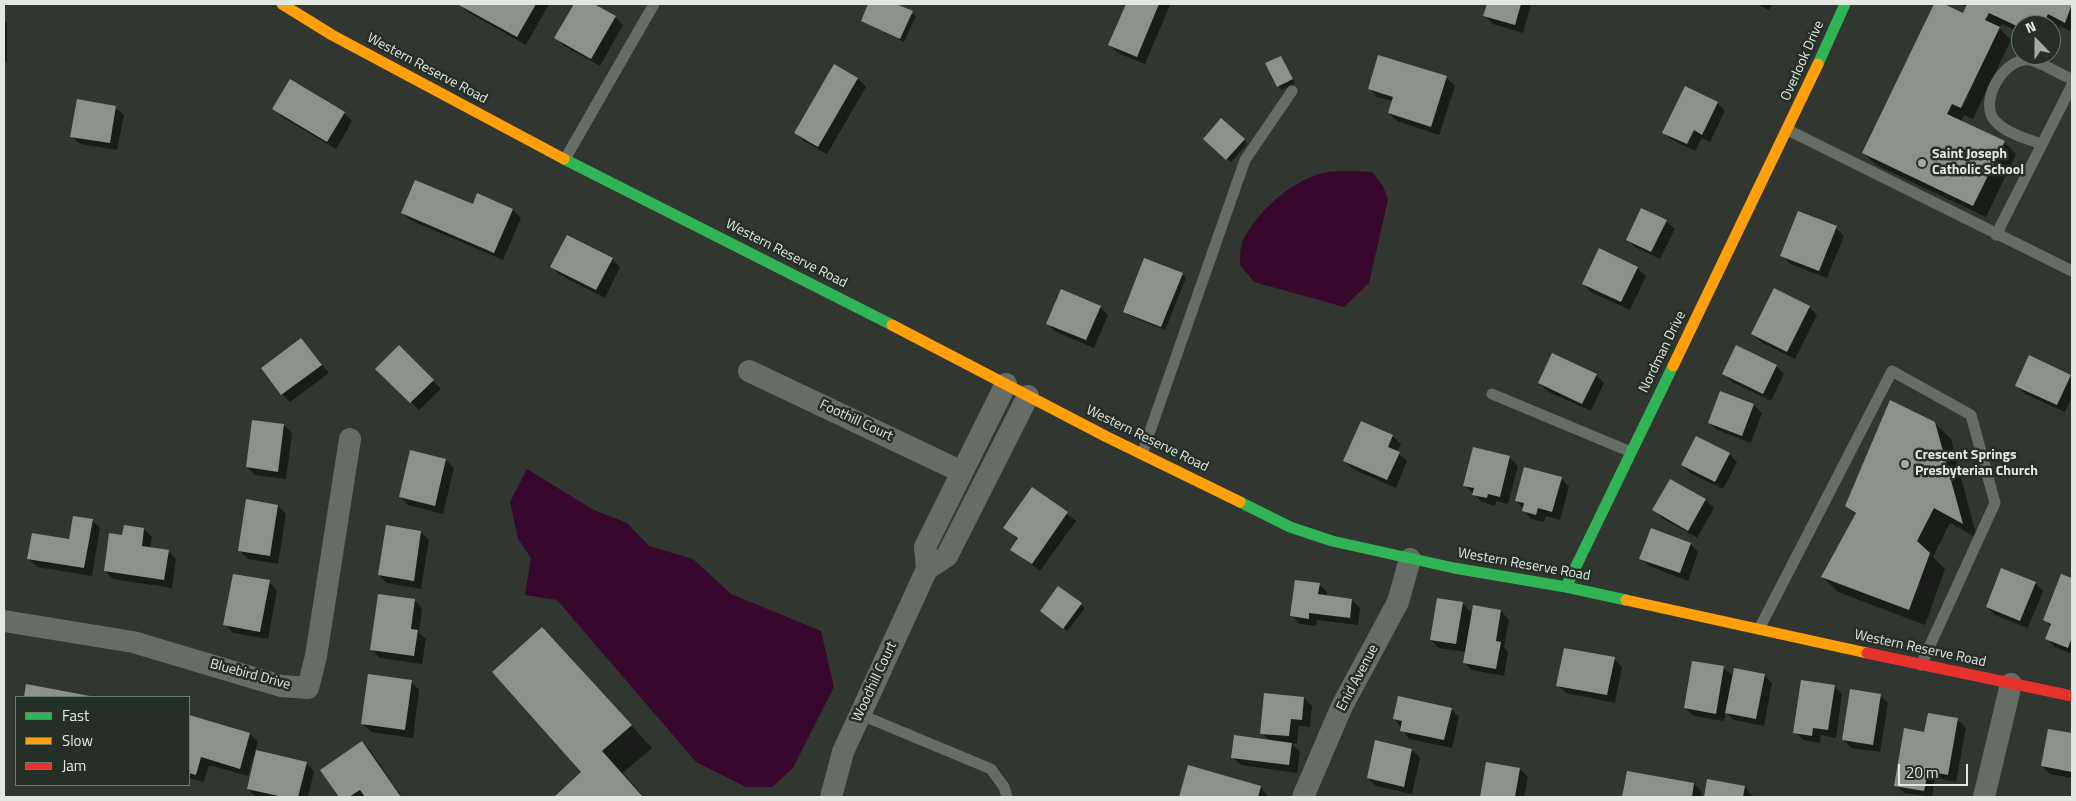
<!DOCTYPE html>
<style>
body{margin:0}
#map{position:relative;width:2076px;height:801px;overflow:hidden;background:#313631;font-family:"Titillium Web",sans-serif}
canvas{display:block}
.frame{position:absolute;inset:0;border:5px solid #e2e9e2;pointer-events:none}
.legend{position:absolute;left:15px;top:696px;width:175px;height:90px;box-sizing:border-box;background:#242f26;border:1px solid #707971;margin:0;padding:6px 9px;list-style:none;font-size:15px;color:#e2e9e2}
.legend li{display:flex;align-items:center;gap:10px;height:25px}
.legend b{width:25px;border:1px solid #707971}
.north{position:absolute;left:2011px;top:15px;width:50px;height:50px;box-sizing:border-box;background:#242f26;border:1px solid #707971;border-radius:50%;rotate:338deg;font-size:14px;font-weight:700;line-height:20px;text-align:center;color:#e2e9e2}
.north::after{content:'';display:block;margin:auto;width:18px;height:22px;background:#a4aaa4;clip-path:polygon(50% 0,100% 100%,50% 72%,0 100%)}
.scale{position:absolute;left:1898px;top:764px;width:70px;height:22px;box-sizing:border-box;border:2px solid #e2e9e2;border-top:0;padding-left:6px;font-size:15px;line-height:18px;white-space:nowrap;color:#e2e9e2;-webkit-text-stroke:4px #242f26;paint-order:stroke}
</style>
<div id="map">
<canvas width="2076" height="801"></canvas>
<div class="frame"></div>
<ul class="legend">
<li><b style="height:6px;background:#30b455"></b>Fast</li>
<li><b style="height:6px;background:#ff9f0a"></b>Slow</li>
<li><b style="height:6px;background:#e5322d"></b>Jam</li>
</ul>
<div class="north">N</div>
<div class="scale">20 m</div>
</div>
<script>
const ctx = document.querySelector('canvas').getContext('2d');
ctx.lineJoin = 'round';
function fillPath(path, color) { ctx.fillStyle = color; ctx.fill(path, 'evenodd'); }
function strokePath(path, color, width, dash) { ctx.strokeStyle = color; ctx.lineWidth = width; ctx.lineCap = dash ? 'butt' : 'round'; ctx.setLineDash(dash || []); ctx.stroke(path); }
function drawText(font, color, halo, rows, align = 'center') {
  ctx.font = font + ' "Titillium Web",sans-serif'; ctx.lineWidth = 5; ctx.setLineDash([]); ctx.textBaseline = 'middle'; ctx.strokeStyle = halo; ctx.fillStyle = color; for (const [text, x, y, turn = 0] of rows) {
    ctx.save(); ctx.translate(x, y); ctx.rotate((+turn || 0) * Math.PI / 180); ctx.textAlign = isNaN(turn) ? turn : align; if (halo) ctx.strokeText(text, 0, 0); ctx.fillText(text, 0, 0); ctx.restore();
  }
}
fillPath(new Path2D(`
 M1351,171L1372,172L1383,186L1388,200L1369,283L1344,307L1254,282L1240,265C1240,258 1240,249 1242,242C1257,211 1293,179 1327,172C1335,171 1343,171 1351,171Z
 M527,469L592,509L627,523L649,546L693,559L731,594L821,631L834,687L793,768L772,787H746L696,762L557,600L525,595L531,558L518,539L510,502Z`), '#38082c');
fillPath(new Path2D(`
 M459,4H549L526,45L466,11Z
 M575,4H592L615,17L623,25L600,66L564,46L556,38Z
 M870,4H893L916,16L904,42L862,21Z
 M1127,4L1170,5L1145,64L1118,53L1110,45Z
 M1488,4H1531L1523,33L1493,24L1485,16Z
 M1757,4H1772L1769,10Z
 M1936,4H1941L1963,14L1967,7L1960,4H2072V32L2060,26L2051,45V25H2021V33L2002,24L1999,28L2011,40L1973,119L1964,115L1961,122L2004,142L2016,154L1986,217L1876,165L1864,153Z
 M4,20L7,23V62H4Z
 M1281,57L1295,83L1282,90L1278,86Z
 M1446,77L1455,86L1439,135L1397,121L1389,113L1393,101L1377,97L1369,88Z
 M858,79L866,87L827,154L804,141L795,133Z
 M1717,103L1725,111L1710,142L1702,138L1695,151L1672,140L1664,132Z
 M115,107L124,115L117,150L80,144L72,136Z
 M274,109L344,113L352,121L336,149L282,117Z
 M1244,140L1247,144L1231,162L1208,142Z
 M478,195L513,210L521,218L503,260L410,220L402,212L473,206Z
 M1642,210L1666,221L1675,229L1660,259L1635,247L1627,239Z
 M1836,228L1844,236L1827,278L1790,264L1782,255Z
 M1599,250L1637,268L1646,276L1630,310L1591,292L1583,284Z
 M612,259L620,267L605,298L560,275L552,267Z
 M1182,274L1186,278L1165,330L1128,315L1124,311Z
 M1100,307L1108,315L1094,348L1056,332L1048,324Z
 M1809,307L1817,315L1795,359L1761,342L1753,334Z
 M301,339L329,373L290,402L282,394Z
 M399,347L441,389L419,410L377,369Z
 M1776,366L1784,374L1771,401L1732,382L1724,374Z
 M1596,375L1604,383L1591,411L1547,391L1539,383Z
 M2070,376L2072,378V397L2065,412L2025,394L2017,386Z
 M1721,393L1754,405L1762,413L1751,443L1717,430L1709,422Z
 M1362,423L1392,436L1401,444L1397,452L1407,461L1396,488L1353,469L1345,461Z
 M1935,423L1951,439L1977,538L1950,523L1933,557L1945,569L1925,625L1838,592L1822,576L1856,515L1846,505Z
 M284,425L292,433L286,479L255,475L247,467Z
 M411,452L446,460L454,468L443,514L408,505L400,497Z
 M1729,454L1737,462L1723,489L1690,473L1682,465Z
 M1509,457L1518,466L1508,504L1496,501L1495,506L1482,502L1464,485Z
 M1561,478L1569,487L1560,520L1546,516L1544,522L1531,519L1516,500Z
 M1671,480L1706,500L1714,508L1697,538L1662,518L1654,510Z
 M1032,488L1076,521L1040,571L1012,549L1019,540L1005,528Z
 M278,506L286,514L278,564L248,559L240,551Z
 M92,520L100,528L92,576L37,567L29,559L70,541Z
 M144,529L152,537L150,549L168,551L176,559L172,588L113,579L105,571L123,536Z
 M421,532L429,540L421,589L387,583L379,575Z
 M1690,544L1698,552L1688,581L1649,566L1641,558Z
 M2062,575L2072,579V654L2055,647L2047,639L2051,627L2045,620Z
 M269,582L277,590L268,639L233,633L225,624Z
 M2035,583L2043,591L2028,628L1995,615L1987,607Z
 M1319,584L1327,592V597L1352,600L1360,608L1358,625L1317,620L1316,626L1300,624L1292,616Z
 M1059,587L1085,608L1067,631L1045,614Z
 M414,600L422,608L419,633L426,639L422,664L380,658L372,650Z
 M1462,603L1473,614L1474,607L1501,611L1509,620L1504,647L1508,652L1504,676L1472,670L1464,662L1466,652L1439,648L1431,640Z
 M563,651L652,748L623,773L644,797H556L583,772Z
 M1614,659L1622,667L1615,703L1566,693L1558,685Z
 M1724,668L1734,677L1764,675L1772,683L1764,726L1734,720L1726,712L1724,721L1694,716L1685,708Z
 M411,681L419,690L413,738L371,732L363,724Z
 M27,686L89,697H90H25Z
 M1834,686L1842,694L1836,738L1821,735L1820,743L1803,740L1795,732Z
 M1880,695L1888,703L1880,752L1851,748L1843,739Z
 M1304,698L1312,706L1310,727L1299,726L1297,744L1291,743L1300,752L1297,773L1241,765L1232,757L1270,741L1262,733Z
 M1451,709L1459,717L1452,748L1409,739L1394,718Z
 M189,717L250,734L258,742L255,751L306,763L314,771L308,797H256L248,789L256,756H254L248,776L209,765L204,782L189,778Z
 M1958,720L1966,728L1956,782L1935,778L1932,797L1904,793L1896,785L1925,733Z
 M2049,730L2072,734V778L2050,774L2042,766Z
 M362,742L370,750L402,797H340L322,770Z
 M1412,750L1420,758L1412,794L1376,786L1368,778Z
 M1487,763L1520,769L1528,777L1524,797H1481Z
 M1189,767L1261,787L1268,797H1180Z
 M1628,772L1694,784L1702,792L1701,797H1624Z
 M1708,781L1745,787L1753,797H1705Z`), '#0007');
fillPath(new Path2D(`
 M457,4H536L517,37Z
 M574,4H594L616,16L591,59L554,38Z
 M868,4H896L913,11L900,39L861,21Z
 M1126,4H1159L1137,57L1108,45Z
 M1487,4H1521L1515,25L1483,16Z
 M1934,4H1944L1963,13L1967,4H2072L2065,23L2048,14L2043,25H2021V28L1989,13L1985,20L2000,27L1961,108L1952,104L1947,114L2005,141L1973,206L1862,153Z
 M1378,55L1447,76L1431,127L1388,113L1393,97L1368,89Z
 M1281,56L1293,79L1277,87L1265,63Z
 M834,64L858,78L818,147L794,133Z
 M290,79L345,112L327,142L272,109Z
 M1685,86L1718,102L1702,135L1694,130L1687,144L1662,133Z
 M77,99L116,106L110,143L70,137Z
 M1221,118L1245,139L1226,160L1203,139Z
 M415,180L473,204L477,193L513,209L494,253L401,213Z
 M1641,208L1667,220L1651,252L1626,240Z
 M1798,211L1837,226L1819,271L1780,256Z
 M567,235L613,258L596,290L550,267Z
 M1599,248L1638,267L1621,302L1582,284Z
 M1144,258L1183,273L1161,327L1123,312Z
 M1774,288L1810,306L1787,352L1751,334Z
 M1061,289L1101,306L1086,340L1046,324Z
 M301,338L322,365L281,395L261,368Z
 M399,345L434,380L410,403L375,369Z
 M1736,345L1777,365L1763,394L1722,374Z
 M1552,353L1597,374L1582,404L1538,383Z
 M2029,355L2071,375L2057,405L2015,386Z
 M1720,391L1754,404L1742,436L1708,423Z
 M1890,400L1935,422L1963,524L1934,508L1917,541L1930,553L1909,610L1821,577L1856,513L1845,506Z
 M252,420L284,424L278,472L246,467Z
 M1361,421L1393,435L1388,447L1400,452L1387,480L1343,461Z
 M1696,436L1730,453L1715,482L1681,465Z
 M1473,447L1510,456L1500,497L1488,494L1487,498L1472,495L1474,488L1463,486Z
 M410,450L446,459L435,506L399,497Z
 M1524,467L1562,477L1552,512L1538,508L1536,515L1522,511L1524,503L1515,501Z
 M1670,479L1706,499L1688,531L1652,510Z
 M1032,487L1068,512L1032,564L1010,550L1018,538L1003,528Z
 M246,499L278,505L270,556L238,551Z
 M73,516L93,519L84,568L27,559L32,533L69,539Z
 M124,525L144,528L142,546L169,550L164,580L104,571L109,533L122,535Z
 M386,525L421,531L414,581L378,575Z
 M1651,528L1691,543L1680,573L1639,559Z
 M2001,568L2036,582L2020,621L1986,607Z
 M233,574L270,580L260,632L223,625Z
 M2061,574L2072,578V637L2068,648L2045,639L2051,624L2043,620Z
 M1295,580L1320,583L1318,594L1352,599L1350,618L1309,613V619L1290,616Z
 M1058,586L1082,603L1063,629L1040,611Z
 M378,594L415,599L411,629L418,630L414,656L370,650Z
 M1437,598L1463,602L1456,644L1430,640Z
 M1473,605L1501,610L1496,641L1501,642L1496,669L1463,663Z
 M542,627L632,725L602,751L643,797H554L581,772L492,672Z
 M1564,648L1615,657L1607,695L1556,686Z
 M1692,661L1724,666L1716,714L1684,708Z
 M1734,668L1765,674L1756,719L1725,713Z
 M368,674L412,680L405,730L361,724Z
 M1801,680L1835,685L1828,730L1813,728L1812,736L1793,733Z
 M26,684L90,696V697H24Z
 M1850,689L1881,694L1873,745L1842,740Z
 M1264,693L1304,697L1302,720L1291,719L1289,736L1260,734Z
 M1398,696L1452,708L1444,740L1400,731L1402,721L1393,719Z
 M1928,713L1958,718L1948,775L1928,771L1924,791L1894,786L1904,728L1924,732Z
 M189,715L250,733L240,769L201,757L196,775L189,773Z
 M2048,729L2072,733V772L2041,766Z
 M1234,735L1292,743L1289,765L1231,758Z
 M1375,740L1412,749L1404,787L1367,778Z
 M362,741L401,797H365L360,790L349,797H339L320,770Z
 M256,750L307,762L298,797H283L247,789Z
 M1486,762L1520,768L1515,797H1480Z
 M1188,765L1261,786L1258,797H1179Z
 M1627,771L1694,783L1692,797H1622Z
 M1707,779L1745,786L1743,797H1704Z`), '#8c918c');
strokePath(new Path2D(`
 M1788,130L2072,271
 M2042,144C2027,139 2008,134 1996,122C1977,104 2003,57 2030,60C2041,62 2061,75 2072,79
 M565,159L654,4
 M1996,235L2072,85
 M1492,394L1631,452
 M1142,454L1245,160L1292,91
 M1759,629L1892,371L1971,415L1995,503L1921,665
 M859,714L991,769L1004,787L1007,797`), '#656d66', 11);
strokePath(new Path2D(`
 M749,371L962,472
 M927,569L947,556L1028,396
 M4,621L133,642L281,686L308,688L316,656L350,439
 M831,797L843,752L927,569L925,547L1006,384
 M1303,797L1342,706L1398,602L1410,559
 M1984,797L2011,684`), '#656d66', 22);
strokePath(new Path2D(`
 M1818,64L1845,4
 M564,159L892,325
 M1240,502L1290,527L1332,541L1454,568L1566,587L1626,600
 M1566,587L1673,366`), '#30b455', 11);
strokePath(new Path2D(`
 M282,4L332,35L564,159
 M892,325L1107,437L1240,502
 M1673,366L1818,64
 M1626,600L1867,653`), '#ff9f0a', 11);
strokePath(new Path2D(`
 M1867,653L2072,696`), '#e5322d', 11);
for (const [x, y, r, color] of [
 [1922,163,5,"#a4aaa4"],
 [1905,464,5,"#a4aaa4"]
]) { const dot = new Path2D(); dot.arc(x, y, r, 0, 2 * Math.PI); ctx.fillStyle = color; ctx.fill(dot); strokePath(dot, '#242f26', 2); }
drawText('14px', '#e2e9e2', '#242f26', [
 ["Overlook Drive",1803,61,-66],
 ["Western Reserve Road",427,69,28],
 ["Western Reserve Road",786,254,27],
 ["Nordman Drive",1663,352,-64],
 ["Foothill Court",856,421,25],
 ["Western Reserve Road",1147,439,26],
 ["Western Reserve Road",1524,565,10],
 ["Western Reserve Road",1920,649,12],
 ["Bluebird Drive",250,675,15],
 ["Enid Avenue",1358,678,-62],
 ["Woodhill Court",875,682,-65]
]);
drawText('bold 14px', '#e2e9e2', '#242f26', [
 ["Saint Joseph",1932,155],
 ["Catholic School",1932,171],
 ["Crescent Springs",1915,456],
 ["Presbyterian Church",1915,472]
], 'left');
</script>
